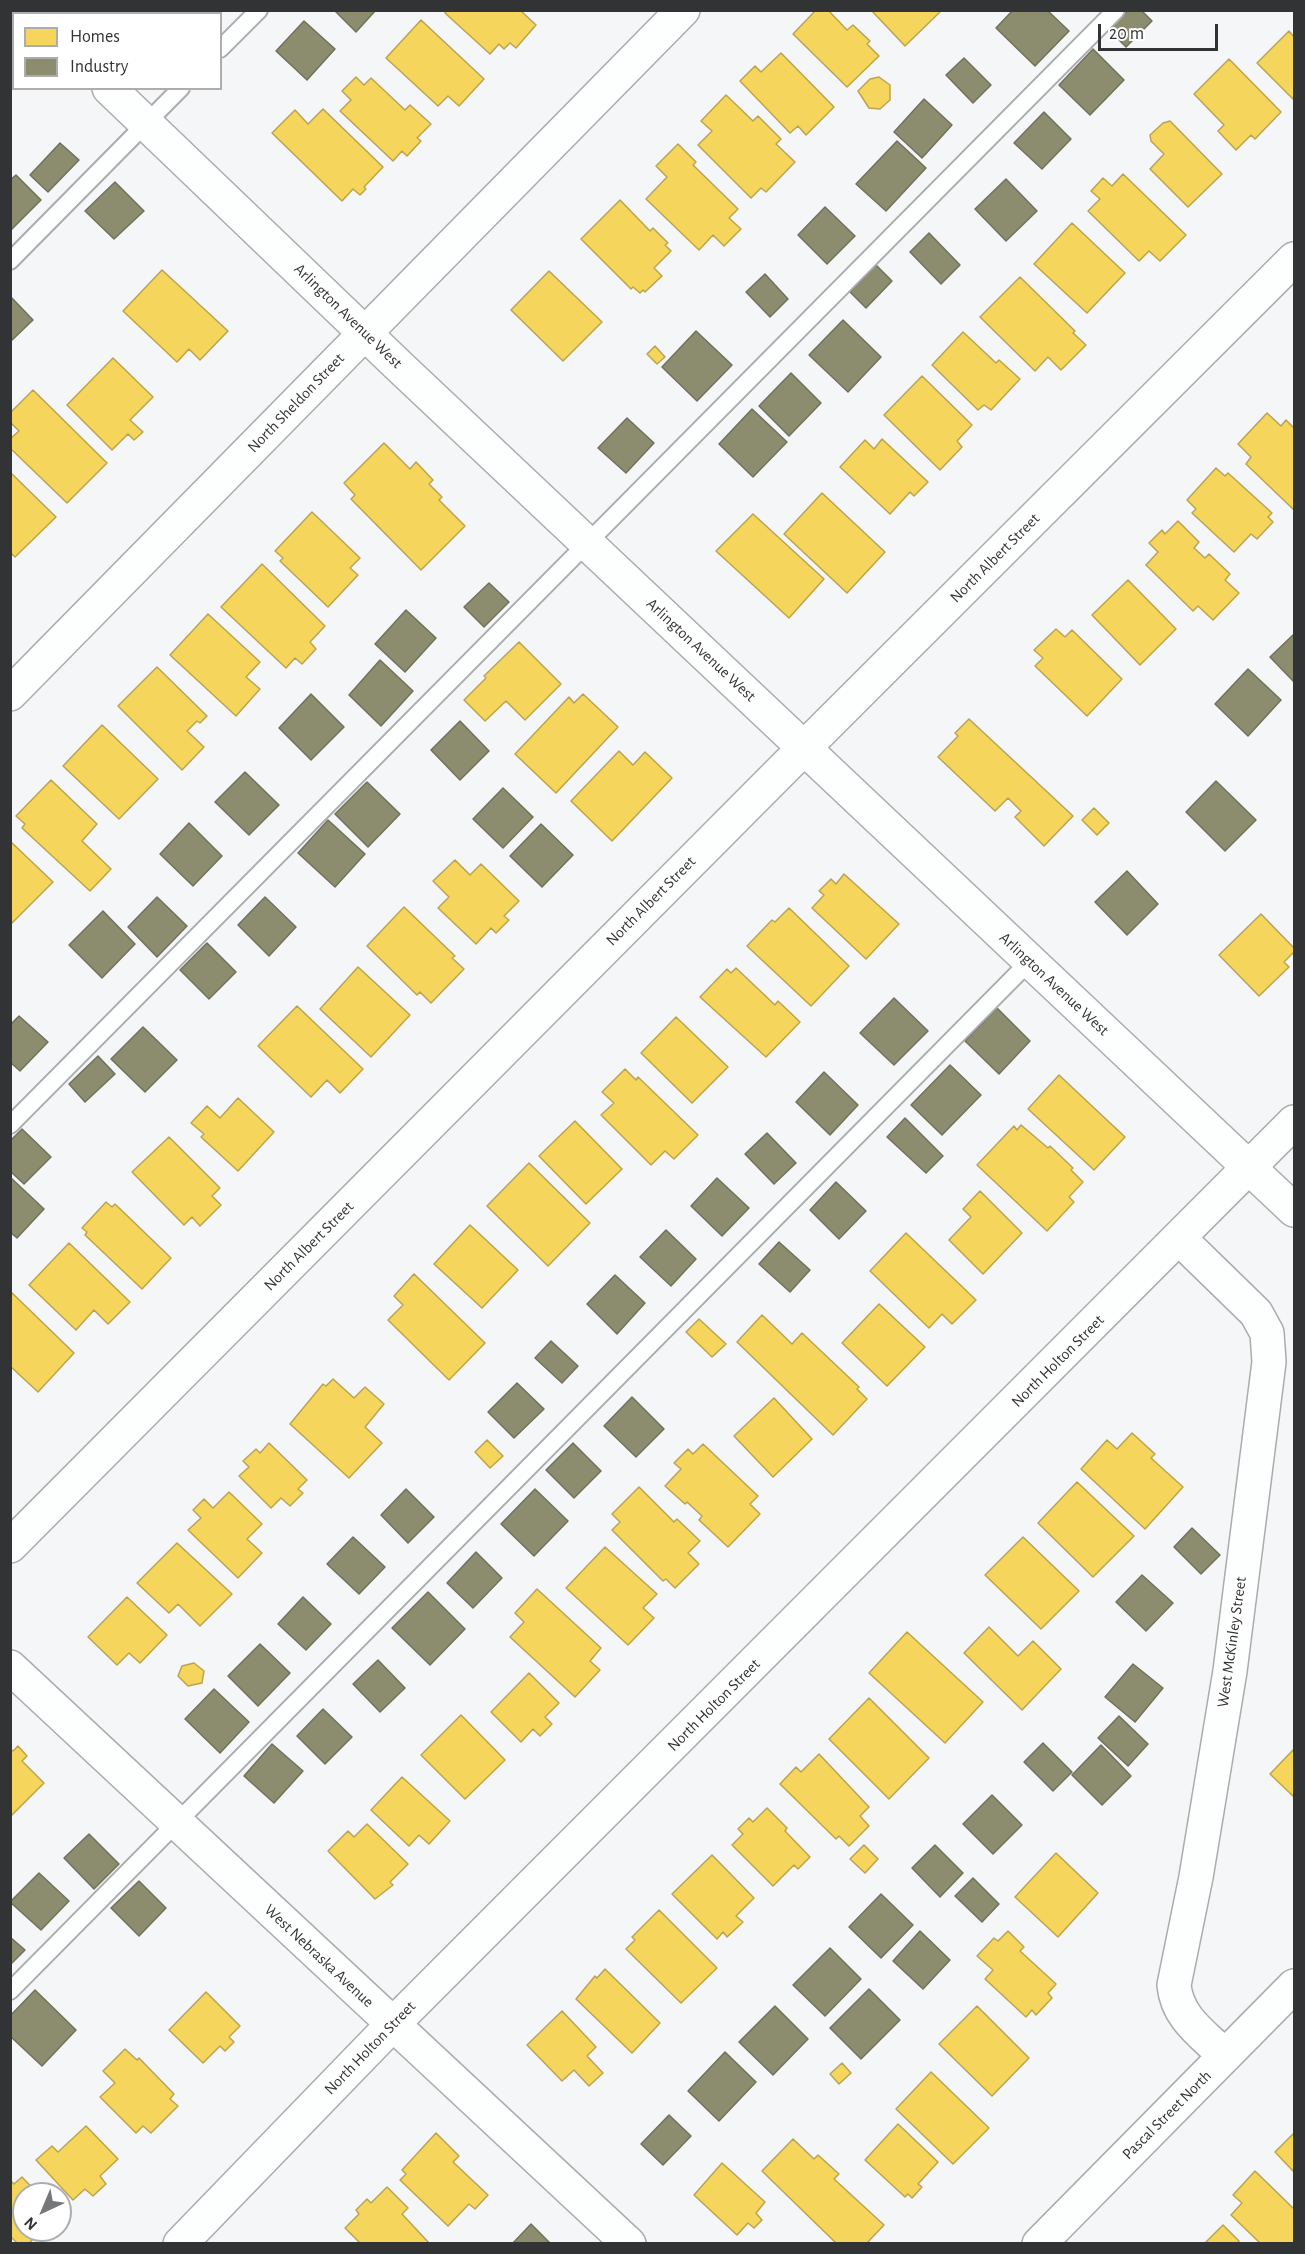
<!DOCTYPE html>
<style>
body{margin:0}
#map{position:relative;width:1305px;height:2254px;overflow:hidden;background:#f4f6f8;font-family:"Alegreya Sans",sans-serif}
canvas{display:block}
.frame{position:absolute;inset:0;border:12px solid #323335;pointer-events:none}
.legend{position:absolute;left:12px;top:12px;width:210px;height:78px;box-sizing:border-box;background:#fff;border:2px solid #adadae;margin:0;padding:8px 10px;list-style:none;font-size:18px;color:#323335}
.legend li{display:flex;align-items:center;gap:12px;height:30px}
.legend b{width:30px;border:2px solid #adadae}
.north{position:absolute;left:12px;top:2182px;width:60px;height:60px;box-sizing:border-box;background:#fff;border:2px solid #adadae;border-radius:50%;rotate:224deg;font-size:16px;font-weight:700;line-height:24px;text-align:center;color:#323335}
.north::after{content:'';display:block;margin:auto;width:21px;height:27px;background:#767779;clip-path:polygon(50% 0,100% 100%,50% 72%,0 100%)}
.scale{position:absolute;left:1098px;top:24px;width:120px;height:27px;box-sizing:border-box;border:3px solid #323335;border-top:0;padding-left:8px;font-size:18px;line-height:21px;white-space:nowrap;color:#323335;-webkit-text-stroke:4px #fff;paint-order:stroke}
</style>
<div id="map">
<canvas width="1305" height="2254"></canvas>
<div class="frame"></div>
<ul class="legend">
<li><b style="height:16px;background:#f6d55c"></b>Homes</li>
<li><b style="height:16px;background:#8c8c6e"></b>Industry</li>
</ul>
<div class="north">N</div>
<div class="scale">20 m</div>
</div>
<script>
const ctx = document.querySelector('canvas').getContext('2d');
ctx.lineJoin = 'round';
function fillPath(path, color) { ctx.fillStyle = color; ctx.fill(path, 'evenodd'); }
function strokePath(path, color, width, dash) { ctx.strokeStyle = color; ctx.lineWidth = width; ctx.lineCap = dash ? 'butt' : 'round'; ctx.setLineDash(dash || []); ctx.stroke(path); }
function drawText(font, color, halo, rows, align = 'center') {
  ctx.font = font + ' "Alegreya Sans",sans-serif'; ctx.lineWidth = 6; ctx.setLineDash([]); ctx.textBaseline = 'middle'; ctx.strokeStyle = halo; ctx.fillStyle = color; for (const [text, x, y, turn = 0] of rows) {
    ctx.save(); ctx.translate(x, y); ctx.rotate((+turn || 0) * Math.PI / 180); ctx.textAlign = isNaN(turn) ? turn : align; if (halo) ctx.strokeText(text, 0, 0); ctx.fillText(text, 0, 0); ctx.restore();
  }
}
const homes = new Path2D(`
 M447,10H520L536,25L516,48L510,43L504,49L499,44L490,54L445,13Z
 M816,10H828L847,30L853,25L870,41L867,44L879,56L847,87L793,34Z
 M871,10H942L905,46Z
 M421,20L484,79L459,106L448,96L438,106L386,58Z
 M1289,31L1294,37V100L1257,63Z
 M781,53L834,107L806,135L798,126L790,133L740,81L755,66L761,72Z
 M1229,59L1281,112L1255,139L1251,135L1236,150L1218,131L1224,125L1194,94Z
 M356,77L364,85L371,78L405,110L410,105L431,124L417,138L421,141L407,156L402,151L393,161L340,111L351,100L342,91Z
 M879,77L890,85V100L880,109L869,108L858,91L870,79Z
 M726,95L753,121L758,116L781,139L776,144L795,162L766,192L761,188L751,198L698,145L712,131L701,121Z
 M323,109L383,167L364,187L366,189L360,195L353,189L342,201L272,133L295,110L308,124Z
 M1170,121L1222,174L1188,207L1150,169L1164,154L1151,141L1150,135L1163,123Z
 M678,144L696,162L693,165L738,209L729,218L741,229L724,246L713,235L699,250L646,199L667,177L656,166Z
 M1123,174L1186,235L1160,261L1149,251L1139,261L1088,211L1100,199L1091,191L1103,178L1112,186Z
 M620,200L650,231L653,228L668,243L665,245L671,251L654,268L662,276L645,292L643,290L640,293L633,287L631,289L581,239Z
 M1072,223L1125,273L1087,313L1034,264Z
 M162,270L228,331L200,360L189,349L177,362L123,311Z
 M549,271L602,322L563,361L511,310Z
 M1020,277L1075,331L1073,333L1086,345L1061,370L1048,357L1035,371L980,317Z
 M963,332L996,363L999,360L1020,379L991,410L984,405L978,410L932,365Z
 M655,346L665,357L657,364L647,354Z
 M113,358L153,397L130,420L143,432L134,440L128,434L112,450L67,405Z
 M922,376L972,425L957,441L962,447L940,470L884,415Z
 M33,390L107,463L67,503L10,448V439L19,431L10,422V413Z
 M1267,413L1281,426L1286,420L1294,428V510L1246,464L1251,457L1238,444Z
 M882,439L928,482L914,496L910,492L890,514L840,467L865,440L874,449Z
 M384,443L410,469L416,462L433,480L429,484L442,497L439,500L465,526L421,570L351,499L355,495L344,483Z
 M1216,468L1225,476L1228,473L1272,513L1268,517L1273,522L1257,539L1251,534L1234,552L1192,513L1196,509L1187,500Z
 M10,472L56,517L15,557L10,552Z
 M822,493L885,552L847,593L784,534Z
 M312,512L360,558L350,568L358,575L328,607L280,561L283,558L275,551Z
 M753,514L824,579L789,618L716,551Z
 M1178,521L1199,542L1194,548L1205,558L1209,554L1230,574L1225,580L1239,593L1213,620L1198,606L1193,611L1146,565L1158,552L1149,543L1162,530L1165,534Z
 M262,564L325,626L310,642L316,649L302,664L295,658L286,668L221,607Z
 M1128,580L1176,629L1140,665L1092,615Z
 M208,614L260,662L246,677L260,689L236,716L170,655Z
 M1056,629L1065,637L1072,630L1122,679L1087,716L1035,666L1043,658L1034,650Z
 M519,642L561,684L525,720L506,701L485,721L464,700L486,678L484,676Z
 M157,667L207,716L200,723L197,721L187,731L204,747L182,770L118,706Z
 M583,694L618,727L556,793L515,754L569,697L574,703Z
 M969,719L1073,816L1044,846L1015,817L1021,811L1008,798L995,811L938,757L958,736L955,733Z
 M102,725L158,779L119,819L63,766Z
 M619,751L633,765L645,752L672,778L612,841L571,801Z
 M51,780L97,824L82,841L111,869L90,891L22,828L25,824L16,816Z
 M1094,808L1109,823L1097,835L1082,820Z
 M10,841L53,882L10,925Z
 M455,860L470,875L481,864L519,901L504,916L509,920L496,933L491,928L476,944L438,908L449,897L433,881Z
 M844,874L899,924L866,959L812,908L824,895L819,891L831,879L836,884Z
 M404,907L455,956L452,958L464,969L431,1003L420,992L417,995L367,946Z
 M789,908L849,966L811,1006L747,946L772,920L775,922Z
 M1261,914L1294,948V952L1284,962L1289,967L1259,996L1219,955Z
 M358,967L410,1015L371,1057L320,1009Z
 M736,968L775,1005L778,1001L800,1022L766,1057L700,997L727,969L731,973Z
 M297,1006L363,1069L340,1093L327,1080L311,1097L258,1046Z
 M676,1017L728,1067L692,1103L641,1053Z
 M625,1069L636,1080L638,1077L698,1135L674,1159L665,1151L651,1165L601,1115L614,1103L602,1092Z
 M1059,1075L1125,1137L1094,1170L1028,1109Z
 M238,1098L274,1132L238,1171L201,1137L204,1134L191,1123L207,1106L220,1118Z
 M575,1121L622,1169L586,1204L539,1156Z
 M1021,1125L1048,1148L1050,1146L1073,1168L1071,1170L1083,1182L1069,1197L1074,1202L1047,1231L977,1165L1014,1126L1017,1130Z
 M169,1137L220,1188L212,1196L221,1205L200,1226L192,1217L184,1225L132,1172Z
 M529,1163L590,1223L548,1266L487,1206Z
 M980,1191L1022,1233L983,1274L949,1240L971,1217L963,1209Z
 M106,1202L112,1207L115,1204L171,1258L142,1289L85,1235L87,1232L82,1228Z
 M470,1225L518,1270L482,1308L434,1264Z
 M906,1233L976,1300L952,1324L942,1314L929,1328L870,1271Z
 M69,1243L130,1302L108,1324L94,1310L76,1330L29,1285Z
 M414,1274L485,1343L449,1380L388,1320L403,1305L394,1296Z
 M10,1291L74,1353L38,1392L10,1366Z
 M879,1304L925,1347L887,1386L842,1343Z
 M762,1315L792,1344L802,1333L859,1387L857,1389L867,1399L833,1435L737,1342Z
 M699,1319L726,1344L712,1357L686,1332Z
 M333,1379L354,1398L365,1387L384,1404L365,1427L382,1443L349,1478L290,1424L323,1384L326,1386Z
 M774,1398L812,1439L773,1477L734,1436Z
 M1132,1433L1155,1454L1151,1458L1183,1487L1145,1529L1081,1469L1107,1440L1117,1449Z
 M487,1440L503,1456L490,1468L475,1452Z
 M269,1443L307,1480L298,1489L303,1493L290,1506L281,1498L271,1508L239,1476L249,1467L243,1461L256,1449L260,1453Z
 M703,1444L758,1496L750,1504L760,1514L728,1547L699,1520L702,1516L687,1502L685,1504L665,1486L681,1469L674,1463L688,1449L693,1454Z
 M1077,1482L1134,1536L1093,1577L1038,1523Z
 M639,1487L674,1522L677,1519L700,1541L688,1553L699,1564L675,1588L666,1579L663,1581L612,1530L620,1522L612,1514Z
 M229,1492L262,1524L247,1539L262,1553L238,1578L188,1530L201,1518L193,1510L204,1499L213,1508Z
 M1023,1537L1079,1591L1041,1629L985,1575Z
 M177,1543L232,1594L200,1626L178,1604L169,1613L137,1583Z
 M605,1547L657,1594L643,1608L654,1618L628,1645L566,1588Z
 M537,1589L601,1648L590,1661L600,1670L575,1697L510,1637L524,1622L515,1613Z
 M127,1597L167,1635L140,1663L129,1653L117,1665L88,1637Z
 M989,1627L1018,1656L1033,1641L1061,1669L1022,1710L964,1653Z
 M907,1632L983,1702L945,1743L869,1673Z
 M194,1663L204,1671L202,1683L188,1686L178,1676L182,1666Z
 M529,1673L559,1703L545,1717L552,1724L540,1736L533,1729L521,1742L491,1712Z
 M869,1698L929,1758L889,1799L829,1739Z
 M461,1715L505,1760L465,1799L421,1755Z
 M18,1746L27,1756L22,1761L44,1783L11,1816L10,1749L13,1751Z
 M1294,1749V1797L1270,1774Z
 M819,1754L869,1807L860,1816L869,1826L849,1846L839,1836L836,1839L780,1784L796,1767L801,1772Z
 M402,1777L450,1821L429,1844L419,1835L409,1846L371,1810Z
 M767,1808L787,1828L785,1831L810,1857L798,1869L794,1865L773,1886L732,1845L743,1834L738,1829L749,1818L753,1822Z
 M367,1824L408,1864L390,1882L393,1885L375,1899L328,1851L348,1831L354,1837Z
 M864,1845L878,1859L865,1873L850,1859Z
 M1056,1853L1098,1893L1058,1937L1015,1897Z
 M712,1855L754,1898L736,1916L743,1922L727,1937L723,1932L717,1939L672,1894Z
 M659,1910L717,1968L681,2003L626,1949L635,1940L632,1937Z
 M1008,1931L1024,1947L1020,1951L1056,1984L1048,1993L1052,1998L1036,2015L1032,2010L1026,2017L985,1979L993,1970L977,1956L994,1938L998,1941Z
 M605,1969L660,2023L632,2053L576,1999L595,1976L597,1978Z
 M206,1992L240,2026L229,2037L234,2042L225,2051L220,2046L203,2063L169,2030Z
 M977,2006L1029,2058L992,2096L939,2044Z
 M562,2011L596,2047L587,2056L603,2073L589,2086L574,2070L562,2081L527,2045Z
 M125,2049L137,2060L139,2058L174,2094L170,2099L178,2106L151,2133L143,2126L136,2133L100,2097L115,2083L103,2071Z
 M842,2063L851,2073L839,2084L830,2074Z
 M931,2072L989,2128L953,2164L896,2109Z
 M898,2124L938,2162L918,2184L922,2187L912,2198L908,2194L905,2197L865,2160Z
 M86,2126L118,2159L100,2176L106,2184L93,2196L85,2189L73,2200L36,2160L52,2146L58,2152Z
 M436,2133L459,2156L453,2162L488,2195L475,2209L469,2204L448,2226L400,2180L406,2174L402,2170Z
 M1294,2133V2172L1275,2152Z
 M793,2139L814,2159L818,2155L839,2174L834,2179L884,2225L866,2244H837L762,2171Z
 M722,2163L765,2202L756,2213L762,2220L754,2228L748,2223L737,2235L694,2195Z
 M1255,2171L1294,2209V2244H1261L1231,2215L1242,2203L1233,2195Z
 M22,2177L38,2194H24V2230H43L28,2244H18L10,2236V2180L14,2184Z
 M387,2187L408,2208L402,2214L430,2244H361L345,2228L359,2214L356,2210L367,2199L371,2203Z
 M1223,2225L1239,2241L1237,2244H1204Z`);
fillPath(homes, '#f6d55c');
strokePath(homes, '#bba450', 1.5);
const industry = new Path2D(`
 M334,10H376L356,32Z
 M1013,10H1047L1069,31L1035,66L996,28Z
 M1128,10H1141L1152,21L1126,47L1109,30Z
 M304,21L335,49L307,80L276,51Z
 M1093,49L1124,80L1090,115L1059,85Z
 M964,58L991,85L973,103L946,75Z
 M924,99L952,125L922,158L894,132Z
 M1044,112L1071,139L1042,169L1014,143Z
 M897,141L926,168L886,211L856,184Z
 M60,143L79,160L48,192L30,175Z
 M16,175L41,200L10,231V180Z
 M1006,179L1037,211L1006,241L975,209Z
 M115,182L144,211L114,239L85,211Z
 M825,207L855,236L827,264L798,235Z
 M929,233L960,265L941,284L910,252Z
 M876,265L892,281L866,308L850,292Z
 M765,274L788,299L770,317L746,292Z
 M10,296L33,320L10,342Z
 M843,320L881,357L848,392L809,355Z
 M696,331L732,365L697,401L662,367Z
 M791,373L821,403L789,436L759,406Z
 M752,409L787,442L753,477L719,444Z
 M627,418L654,443L626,473L598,448Z
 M489,583L509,602L484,627L464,607Z
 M406,610L436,638L405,672L375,644Z
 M1294,634V682L1270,657Z
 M380,660L413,691L381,726L349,695Z
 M1248,669L1281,700L1248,736L1215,704Z
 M311,694L344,727L311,760L279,728Z
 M460,721L489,751L460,780L431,750Z
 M245,772L279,805L249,835L215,802Z
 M1216,781L1256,820L1225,851L1186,812Z
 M367,782L400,814L368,847L335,814Z
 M503,788L533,817L503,848L473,819Z
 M328,820L365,854L335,887L298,853Z
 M189,823L222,856L193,886L160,854Z
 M541,824L573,855L542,887L510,856Z
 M1127,871L1158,904L1127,935L1095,902Z
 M157,897L187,926L157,957L128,927Z
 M265,897L296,927L269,956L238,925Z
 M103,911L135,944L102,978L69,945Z
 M207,943L236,972L209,999L180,970Z
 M894,998L928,1031L894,1065L860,1033Z
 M997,1008L1030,1041L999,1074L965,1041Z
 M19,1016L48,1042L20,1071L10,1062V1025Z
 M143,1027L177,1060L145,1092L111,1059Z
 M98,1056L115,1074L85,1102L69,1084Z
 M950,1065L981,1095L942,1135L911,1105Z
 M824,1072L858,1105L830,1135L796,1102Z
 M905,1118L943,1156L926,1173L887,1137Z
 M22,1129L51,1157L24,1184L10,1171V1141Z
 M767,1133L796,1163L774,1184L745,1154Z
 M10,1177L44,1209L17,1238L10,1232Z
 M717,1178L749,1208L722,1236L691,1206Z
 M836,1182L866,1211L839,1239L810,1210Z
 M666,1230L696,1259L671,1286L640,1257Z
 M779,1242L810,1270L790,1292L759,1264Z
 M615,1275L645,1303L617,1334L587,1304Z
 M551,1341L578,1366L562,1383L535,1358Z
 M517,1383L544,1409L514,1438L488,1412Z
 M632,1397L664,1429L636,1457L604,1426Z
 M573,1443L601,1471L574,1498L546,1470Z
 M406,1489L434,1517L408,1543L381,1515Z
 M535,1489L568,1521L534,1556L501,1524Z
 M1192,1528L1220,1555L1201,1574L1174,1547Z
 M353,1537L385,1567L359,1594L327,1564Z
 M476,1552L502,1578L473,1608L447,1583Z
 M1142,1575L1173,1603L1146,1631L1116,1602Z
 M428,1592L465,1629L430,1665L392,1628Z
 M303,1597L331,1624L306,1650L278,1624Z
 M260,1644L290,1673L258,1706L228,1676Z
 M378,1660L405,1688L380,1712L353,1684Z
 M1133,1664L1163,1688L1135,1722L1105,1697Z
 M214,1689L249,1722L220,1753L185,1719Z
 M323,1709L352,1737L325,1764L297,1736Z
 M1119,1716L1148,1744L1128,1766L1098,1738Z
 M1043,1743L1072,1772L1053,1791L1024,1762Z
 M272,1744L303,1771L274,1803L244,1776Z
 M1101,1745L1131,1776L1102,1805L1072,1775Z
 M992,1795L1022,1825L993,1854L963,1824Z
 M89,1834L119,1864L94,1889L64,1858Z
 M935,1845L963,1873L940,1897L912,1868Z
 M39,1873L69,1901L41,1930L10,1902Z
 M973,1878L999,1904L982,1922L955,1896Z
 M139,1881L166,1908L139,1936L111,1908Z
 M881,1894L913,1925L881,1958L849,1927Z
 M920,1931L950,1960L923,1989L893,1961Z
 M10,1937L25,1950L10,1965Z
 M830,1948L861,1979L825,2016L793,1985Z
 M869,1989L900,2020L861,2059L830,2028Z
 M35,1990L76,2030L42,2066L10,2036V2016Z
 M775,2006L808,2039L773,2075L739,2042Z
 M725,2052L756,2082L719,2121L688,2091Z
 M669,2115L691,2136L663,2165L641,2144Z
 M531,2224L551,2244H512Z`);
fillPath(industry, '#8c8c6e');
strokePath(industry, '#71715d', 1.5);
const lane = new Path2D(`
 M220,49L259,10
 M10,261L181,88
 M10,1125L1116,10
 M10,1991L1030,961`);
const street = new Path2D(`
 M25,10L28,14
 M109,88L399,366L1294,1210
 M10,694L683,10
 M1180,1239L1256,1313L1267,1333L1269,1362L1230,1671L1196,1877L1174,1985C1177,2018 1203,2034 1225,2056
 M10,1546L829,723L1294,259
 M10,1667L629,2244
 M180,2244L392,2025L1294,1122
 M1039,2244L1294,1986`);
strokePath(lane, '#aaacae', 20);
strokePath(street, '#aaacae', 36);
strokePath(lane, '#fdfefe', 16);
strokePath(street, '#fdfefe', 33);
drawText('16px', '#323335', '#fff', [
 ["Arlington Avenue West",348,316,44],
 ["North Sheldon Street",296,403,-46],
 ["North Albert Street",995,558,-45],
 ["Arlington Avenue West",701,650,43],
 ["North Albert Street",651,901,-45],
 ["Arlington Avenue West",1054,984,43],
 ["North Albert Street",309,1246,-45],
 ["North Holton Street",1058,1361,-45],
 ["West McKinley Street",1232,1642,-82],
 ["North Holton Street",714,1705,-45],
 ["West Nebraska Avenue",319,1956,43],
 ["North Holton Street",370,2048,-46],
 ["Pascal Street North",1167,2115,-45]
]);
</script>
